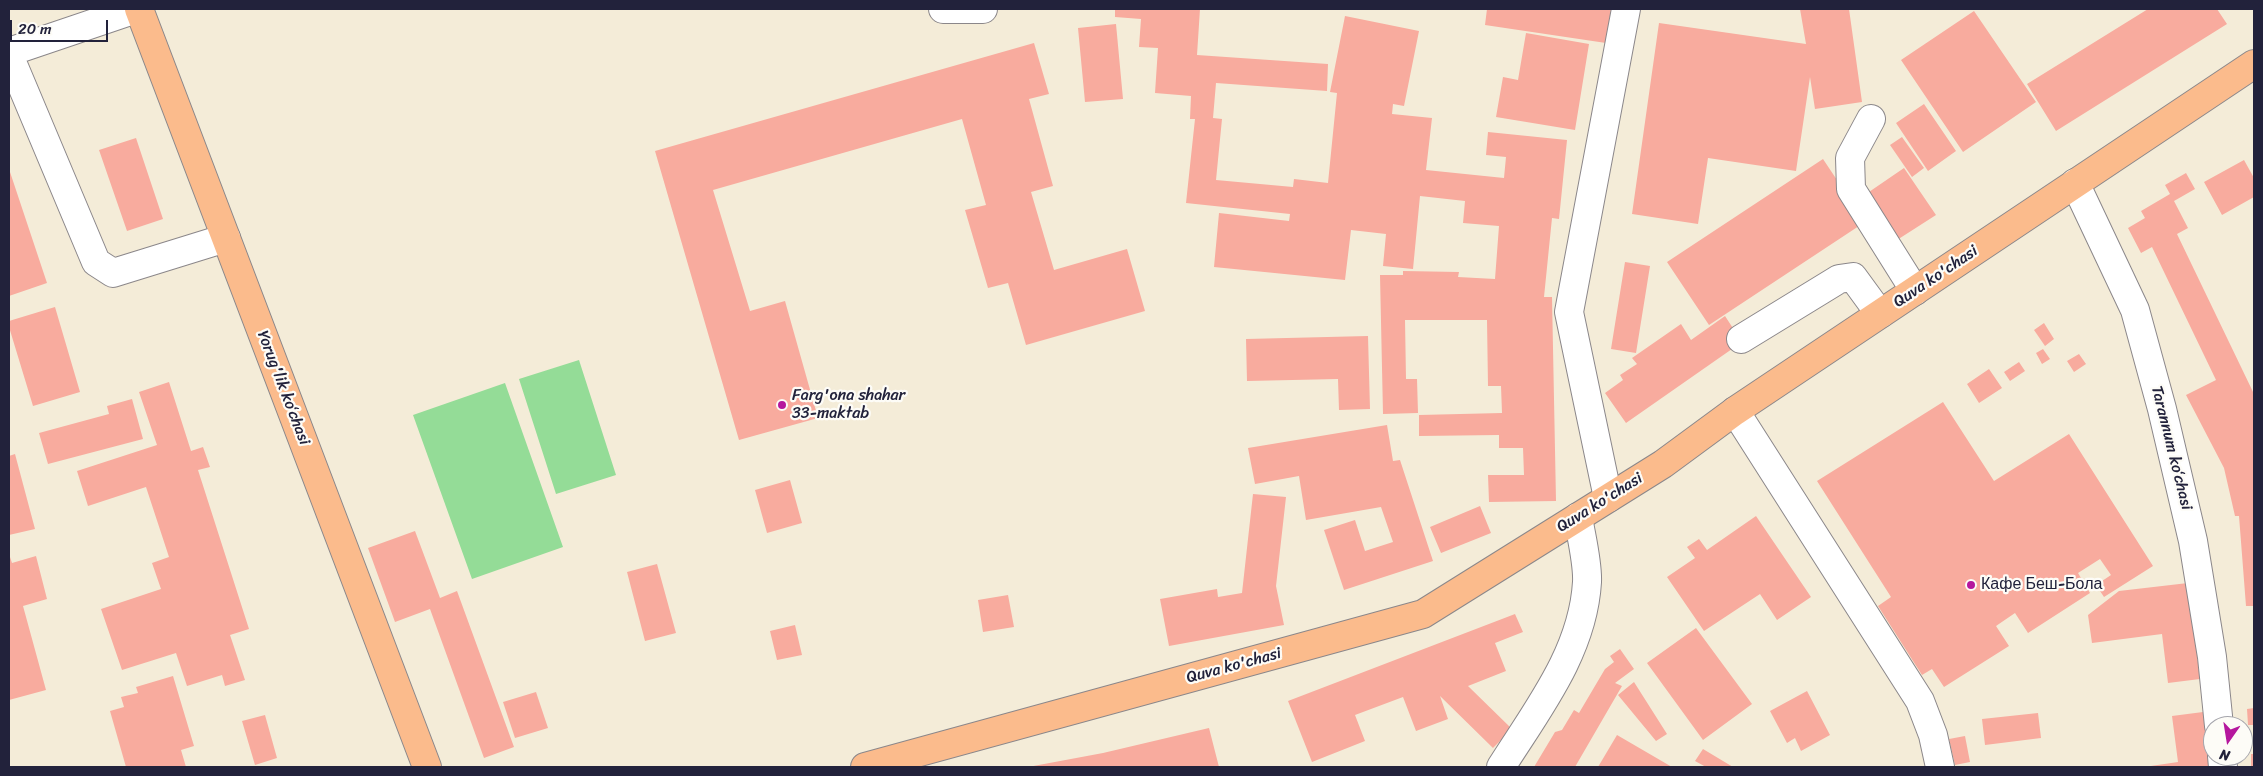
<!DOCTYPE html>
<meta charset="utf-8">
<style>
body{margin:0}
#map{position:relative;width:2263px;height:776px;overflow:hidden;background:#f4ecd8;font-family:Sriracha,sans-serif}
canvas{display:block}
.frame{position:absolute;inset:0;border:10px solid #22223b;pointer-events:none}
.north{position:absolute;left:2203px;top:716px;width:50px;height:50px;box-sizing:border-box;background:#fdfcf7;border:1px solid #a5a5ac;border-radius:50%;rotate:193deg;font-size:14px;font-weight:700;line-height:20px;text-align:center;color:#22223b}
.north::after{content:'';display:block;margin:auto;width:18px;height:22px;background:#b5179e;clip-path:polygon(50% 0,100% 100%,50% 72%,0 100%)}
.scale{position:absolute;left:10px;top:20px;width:98px;height:22px;box-sizing:border-box;border:2px solid #22223b;border-top:0;padding-left:6px;font-size:15px;line-height:18px;white-space:nowrap;color:#22223b;-webkit-text-stroke:4px #fdfcf7;paint-order:stroke}
</style>
<div id="map">
<canvas width="2263" height="776"></canvas>
<div class="frame"></div>
<div class="north">N</div>
<div class="scale">20 m</div>
</div>
<script>
const ctx = document.querySelector('canvas').getContext('2d');
ctx.lineJoin = 'round';
function fillPath(path, color) { ctx.fillStyle = color; ctx.fill(path, 'evenodd'); }
function strokePath(path, color, width, dash) { ctx.strokeStyle = color; ctx.lineWidth = width; ctx.lineCap = dash ? 'butt' : 'round'; ctx.setLineDash(dash || []); ctx.stroke(path); }
function drawText(font, color, halo, rows, align = 'center') {
  ctx.font = font + ' Sriracha,sans-serif'; ctx.lineWidth = 4.5; ctx.setLineDash([]); ctx.textBaseline = 'middle'; ctx.strokeStyle = halo; ctx.fillStyle = color; for (const [text, x, y, turn = 0] of rows) {
    ctx.save(); ctx.translate(x, y); ctx.rotate((+turn || 0) * Math.PI / 180); ctx.textAlign = isNaN(turn) ? turn : align; if (halo) ctx.strokeText(text, 0, 0); ctx.fillText(text, 0, 0); ctx.restore();
  }
}
fillPath(new Path2D(`
 M579,360L616,475L556,494L519,379Z
 M505,383L563,547L472,579L413,415Z`), '#94dc97');
fillPath(new Path2D(`
 M1115,9H1200L1197,55L1328,64L1327,91L1216,83L1213,118L1222,119L1216,180L1293,187L1294,179L1328,183L1337,93L1330,92L1345,16L1419,31L1404,106L1393,104L1392,114L1432,118L1426,170L1504,178L1506,157L1486,155L1488,132L1567,140L1559,219L1552,218L1544,297H1552L1556,501L1489,502L1488,475H1524L1523,448H1499V435L1419,436V415L1502,413L1501,386H1488L1487,320H1405L1406,379H1417L1418,413L1383,414L1380,275H1403V271L1459,272L1458,277L1495,279L1499,226L1463,223L1465,201L1420,196L1413,269L1383,266L1386,234L1351,230L1345,280L1214,267L1219,213L1289,221L1290,214L1186,203L1195,119H1190L1191,96L1155,93L1158,48L1139,47L1141,19L1115,17Z
 M1487,9L1581,10L1611,9L1606,43L1485,25Z
 M1800,9H1849L1862,102L1815,109L1810,77L1796,171L1708,158L1698,224L1632,214L1659,23L1806,44Z
 M2148,9H2217L2227,24L2056,131L2027,84Z
 M1974,11L2036,102L1963,152L1901,60Z
 M1116,24L1123,99L1085,102L1078,28Z
 M1526,33L1589,44L1575,130L1496,117L1503,77L1518,80Z
 M1034,43L1049,94L1029,99L1053,186L1031,192L1054,270L1127,249L1145,311L1026,345L1008,283L988,288L965,210L986,205L962,119L713,190L750,311L785,301L818,418L739,440L655,151Z
 M1924,104L1956,151L1928,171L1896,123Z
 M1902,137L1924,168L1912,177L1890,145Z
 M136,138L163,219L127,231L99,150Z
 M1823,159L1865,222L1709,325L1667,262Z
 M2244,160L2254,178V197L2222,215L2204,182Z
 M1904,168L1936,215L1897,240L1866,194Z
 M9,169L47,283L9,296Z
 M2186,173L2195,189L2174,201L2188,228L2177,234L2254,394V606H2246L2239,516H2235L2224,468L2186,395L2216,380L2152,247L2141,253L2128,228L2145,218L2141,211L2170,194L2165,185Z
 M1625,262L1650,266L1636,353L1611,349Z
 M55,307L80,392L33,406L9,327V321Z
 M1725,316L1742,342L1626,423L1605,393L1623,380L1620,375L1637,364L1632,358L1681,324L1691,340Z
 M2044,323L2054,339L2045,346L2034,330Z
 M1368,336L1370,409L1339,410L1338,379L1247,381L1246,339Z
 M2043,349L2050,359L2042,364L2036,353Z
 M2079,354L2086,364L2074,372L2067,361Z
 M2019,362L2025,371L2010,381L2004,372Z
 M1989,369L2002,388L1979,403L1967,384Z
 M169,382L191,451L203,447L210,467L198,470L249,629L230,635L245,680L225,686L222,675L187,686L176,653L122,670L101,609L161,589L152,563L169,557L146,487L88,506L77,471L157,445L139,392Z
 M132,399L143,439L48,464L39,433L109,414L107,406Z
 M1943,402L1994,481L2069,434L2153,566L2104,597L2096,585L2111,575L2100,559L2078,573L2090,593L2028,633L2015,613L1996,626L2009,646L1944,687L1932,669L1922,675L1878,606L1891,597L1817,481Z
 M1387,425L1393,461L1400,460L1433,561L1344,590L1324,530L1355,520L1365,551L1393,542L1381,507L1306,520L1299,476L1255,484L1248,448Z
 M15,454L35,529L9,535V456Z
 M790,480L802,523L767,533L755,490Z
 M1253,494L1286,497L1276,586L1284,625L1169,646L1160,599L1217,589L1218,597L1242,593Z
 M1480,506L1491,533L1441,553L1430,527Z
 M1756,516L1811,597L1777,620L1760,594L1704,631L1667,577L1695,558L1687,547L1699,539L1707,550Z
 M415,531L440,598L457,591L514,747L484,758L430,609L395,622L368,548Z
 M9,554L12,563L36,556L47,599L23,606L46,690L9,700Z
 M657,564L676,633L645,641L627,572Z
 M2188,583L2200,679L2168,683L2162,634L2092,643L2088,615L2119,591Z
 M1008,595L1014,627L983,632L978,600Z
 M1515,614L1523,632L1495,643L1506,671L1468,686L1512,729L1493,748L1440,696L1448,719L1416,731L1403,697L1355,715L1365,741L1312,762L1288,701Z
 M795,625L802,655L777,660L770,631Z
 M1696,628L1752,704L1703,740L1647,663Z
 M1620,649L1634,669L1615,683L1622,686L1575,767H1534L1555,732L1562,730L1574,710L1579,713L1605,669L1614,662L1610,656Z
 M173,676L194,746L181,750L186,767H126L110,711L124,707L121,697L138,693L136,687Z
 M1634,682L1667,734L1656,741L1618,695Z
 M1807,691L1830,735L1801,751L1795,738L1787,743L1770,711Z
 M536,692L548,728L515,738L503,702Z
 M2254,708V725H2248L2247,709Z
 M2203,712L2210,767H2144L2178,762L2172,716Z
 M2038,713L2041,738L1985,745L1982,719Z
 M265,715L277,758L255,765L242,721Z
 M1209,728L1219,767H1028L1103,753Z
 M1617,735L1672,767H1598Z
 M1965,736L1970,762L1955,765L1949,739Z
 M1703,749L1733,767H1706L1695,761Z
 M2251,754H2254V767H2251Z`), '#f8ab9e');
const minor = new Path2D(`
 M943,9H983
 M9,52L136,9
 M9,55L96,262L113,273L226,238
 M1871,119L1850,158L1851,189L1915,291
 M2075,183L2135,310L2162,409L2193,541L2212,657L2219,726
 M1741,339L1839,279L1853,277L1880,314
 M1735,411L1920,701L1933,735L1940,767
 M1608,498L1569,312L1626,9
 M2222,756L2223,767
 M1501,767C1537,710 1583,652 1587,582C1588,563 1581,536 1578,517`);
const major = new Path2D(`
 M139,9L427,767
 M865,767L1423,614L1663,464L1735,411L2254,64`);
strokePath(minor, '#8b878a', 30);
strokePath(major, '#8b878a', 30);
strokePath(minor, '#fff', 28);
strokePath(major, '#fbbb8c', 28);
for (const [x, y, r, color] of [
 [782,405,5,"#b5179e"],
 [1971,585,5,"#b5179e"]
]) { const dot = new Path2D(); dot.arc(x, y, r, 0, 2 * Math.PI); ctx.fillStyle = color; ctx.fill(dot); strokePath(dot, '#fdfcf7', 2); }
drawText('16px', '#22223b', '#fdfcf7', [
 ["Quva ko'chasi",1936,277,-34],
 ["Yorug'lik koʻchasi",283,388,69],
 ["Tarannum koʻchasi",2171,448,76],
 ["Quva ko'chasi",1600,503,-32],
 ["Quva ko'chasi",1234,666,-15]
]);
drawText('16px', '#22223b', '#fdfcf7', [
 ["Farg'ona shahar",792,396],
 ["33-maktab",792,414],
 ["Кафе Беш-Бола",1981,585]
], 'left');
</script>
